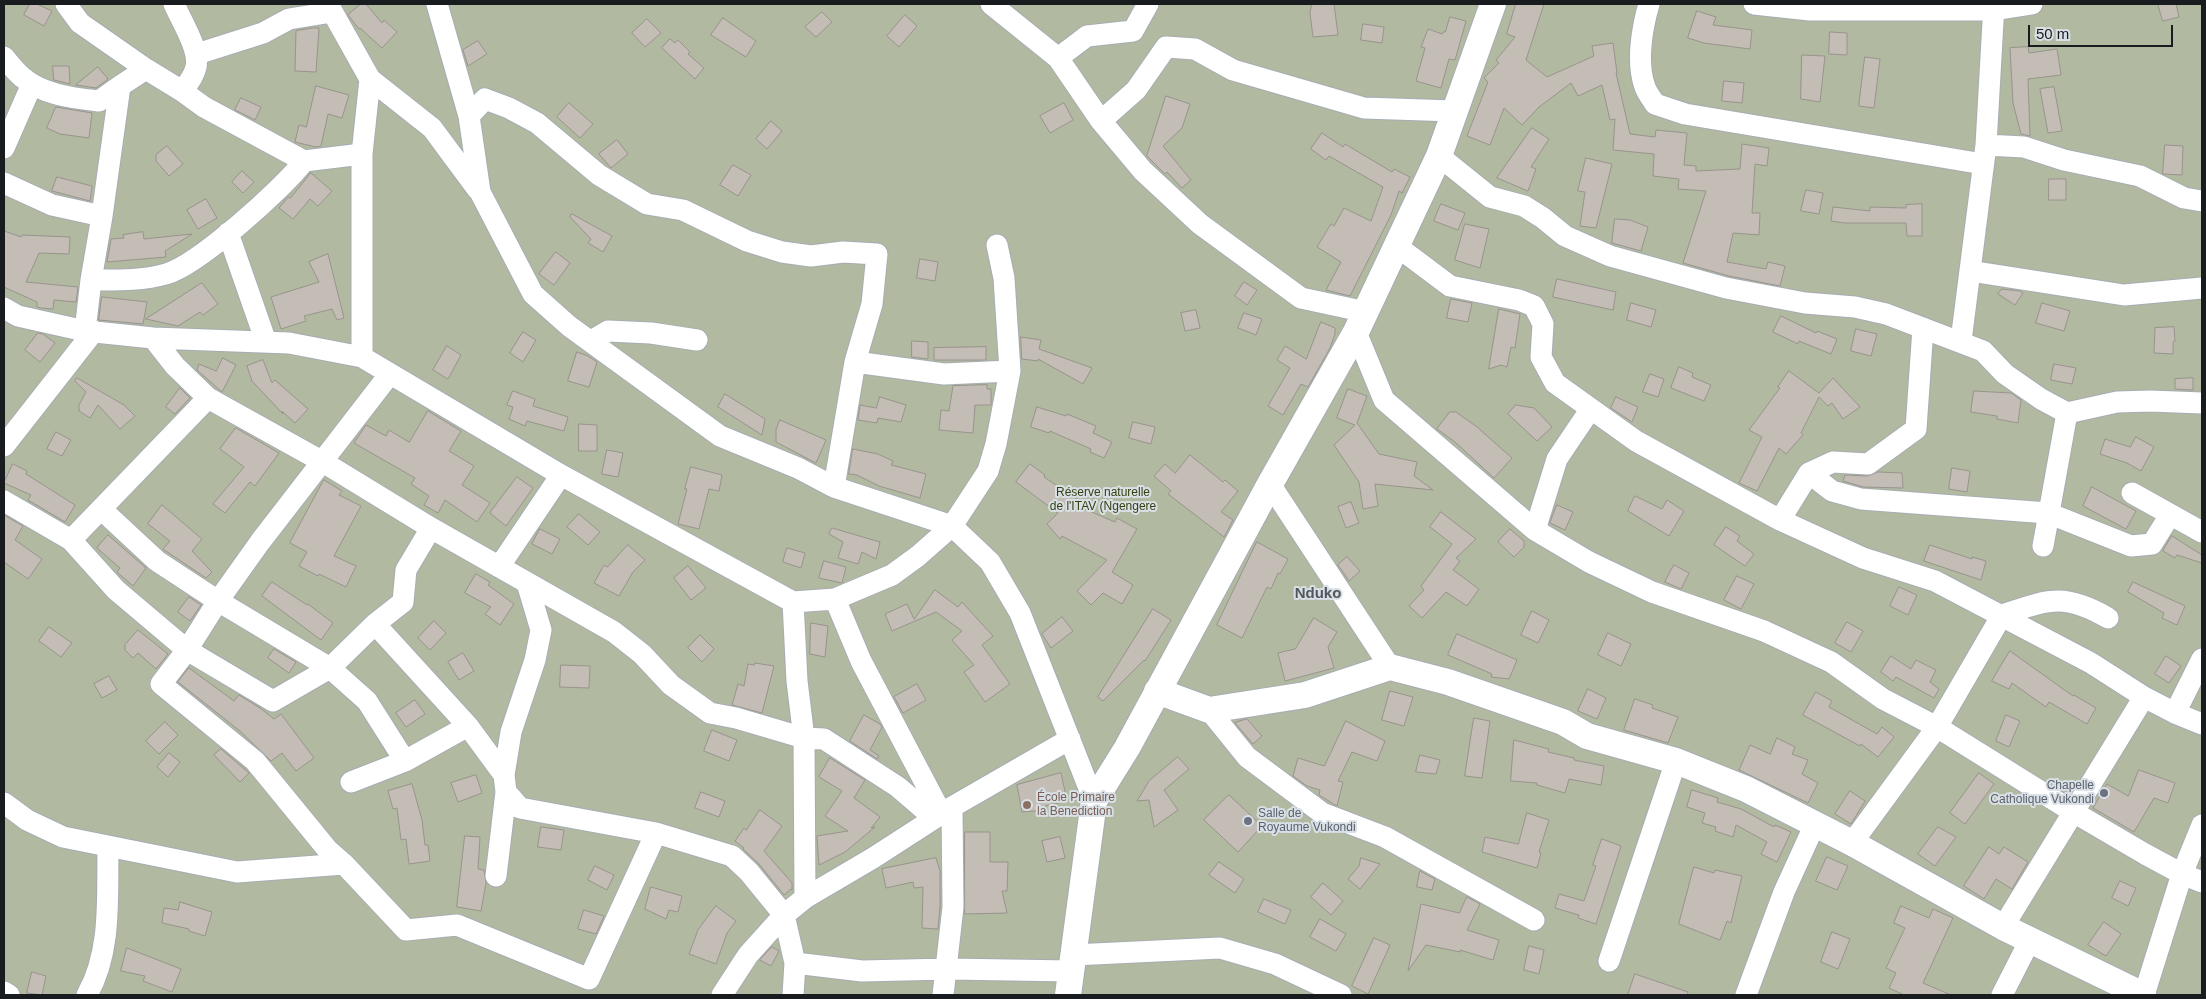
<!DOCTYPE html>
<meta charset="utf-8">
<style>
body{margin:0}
#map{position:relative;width:2206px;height:999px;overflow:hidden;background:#d8e0e6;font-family:Helvetica,sans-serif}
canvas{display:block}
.frame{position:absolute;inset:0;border:5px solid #191c1e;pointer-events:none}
.scale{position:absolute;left:2028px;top:25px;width:145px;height:22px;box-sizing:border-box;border:2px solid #191c1e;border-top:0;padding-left:6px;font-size:15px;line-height:18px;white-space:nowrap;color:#191c1e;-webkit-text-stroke:4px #d8e0e6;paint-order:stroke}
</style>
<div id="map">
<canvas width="2206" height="999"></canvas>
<div class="frame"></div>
<div class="scale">50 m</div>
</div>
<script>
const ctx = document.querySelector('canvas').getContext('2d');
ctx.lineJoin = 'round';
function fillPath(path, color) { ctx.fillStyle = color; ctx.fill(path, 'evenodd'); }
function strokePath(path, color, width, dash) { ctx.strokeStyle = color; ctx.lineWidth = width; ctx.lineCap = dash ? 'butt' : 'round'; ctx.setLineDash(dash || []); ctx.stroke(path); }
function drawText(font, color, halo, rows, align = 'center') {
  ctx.font = font + ' Helvetica,sans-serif'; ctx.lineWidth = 4; ctx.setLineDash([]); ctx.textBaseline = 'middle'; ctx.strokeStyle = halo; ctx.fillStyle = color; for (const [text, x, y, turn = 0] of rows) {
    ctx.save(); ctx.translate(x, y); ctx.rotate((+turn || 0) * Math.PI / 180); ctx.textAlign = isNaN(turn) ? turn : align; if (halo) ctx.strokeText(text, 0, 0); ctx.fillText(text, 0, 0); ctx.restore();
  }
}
fillPath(new Path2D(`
 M4,4H2202V995H4Z`), '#b1b9a0');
const building = new Path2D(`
 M30,4H37L52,11L44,26L24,15Z
 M361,4H366L382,23L384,20L397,32L382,48L360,28L359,29L348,15Z
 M1312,4H1334L1338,35L1313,37L1310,13Z
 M1516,4H1544L1526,60L1547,77L1594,56L1592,46L1613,43L1617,73H1616L1630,134L1655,137L1656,130L1687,133L1684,165L1696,166V171L1740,169L1742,144L1769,148L1767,166L1755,164L1752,213H1760L1759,235L1733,233L1727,262L1766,269L1768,262L1785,266L1780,286L1729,276L1683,263L1706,191L1678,189L1679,179L1653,176L1654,154L1613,150L1615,119L1610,120L1602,85L1578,96L1571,83L1539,107L1522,125L1504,108L1490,145L1467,136L1488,82L1484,78L1499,63L1496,60L1515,37L1507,34Z
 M2158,4H2176L2179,17L2163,21Z
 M1697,11L1716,17L1713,25L1752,30L1750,49L1704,43L1688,38Z
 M822,12L832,22L816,37L805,27Z
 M905,15L917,26L899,47L887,36Z
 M1450,17L1466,21L1455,60L1449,59L1441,88L1416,81L1425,48L1421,47L1428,29L1442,34L1443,32H1445Z
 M723,18L756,41L746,57L711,35Z
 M647,19L661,33L645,47L632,33Z
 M1363,24L1384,27L1382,43L1361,40Z
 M313,28H319L316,72L295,71L296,31Z
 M1830,32L1847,33V55L1829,54Z
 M670,39L675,43L678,40L690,52L688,54L704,68L695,79L662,48Z
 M478,41L487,54L468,66L463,50Z
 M2028,47L2029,53L2057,49L2061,75L2028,79L2030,136L2021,134L2013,103L2010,48Z
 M1802,55L1825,56L1820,102L1801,99Z
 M1865,57L1880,59L1874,108L1859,106Z
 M53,66H69L70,84L54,80Z
 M98,67L108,79L96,88L76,85Z
 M1724,81L1744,83L1742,103L1722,101Z
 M316,86L349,95L342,118L328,114L321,146L316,147L295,142L299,125L306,127Z
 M2054,87L2062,131L2048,133L2040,89Z
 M1166,96L1190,104L1182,128L1163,146L1191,180L1182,188L1167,172L1165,174L1147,156Z
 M241,98L261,107L255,120L235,110Z
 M569,103L593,124L580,138L557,117Z
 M1064,103L1073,120L1050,133L1040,116Z
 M56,107L92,113L89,138L60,134L47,128Z
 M771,121L782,131L767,149L756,139Z
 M1532,128L1549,139L1531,167L1536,169L1528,191L1497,178Z
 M1322,133L1343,147L1345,144L1392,172L1394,169L1410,177L1402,193L1399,191L1391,215L1350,296L1326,290L1341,262L1317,247L1331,224L1334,226L1344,208L1371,221L1383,187L1329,156L1326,160L1311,149Z
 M617,140L628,154L611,168L599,154Z
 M2165,145L2183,146L2182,175L2163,174Z
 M167,146L183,164L169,176L156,161V155Z
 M1586,158L1612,164L1596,228L1580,226L1585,192L1578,191Z
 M733,165L751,175L738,196L720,185Z
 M242,171L254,182L243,193L232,182Z
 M311,173L332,191L318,206L310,199L293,219L279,208L288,197L290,198Z
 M57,177L92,186L90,201L52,191Z
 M2049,179H2066V200H2049Z
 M1806,190L1823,193L1819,214L1801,211Z
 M206,199L217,218L198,229L187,210Z
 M1441,204L1465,213L1458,230L1434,221Z
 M1922,204V236H1907L1906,223H1845L1831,221L1833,207L1870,211V207L1906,208V205Z
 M572,214L612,236L603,252L588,243L591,239L570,217Z
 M1615,219L1630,220L1648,227L1641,251L1612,243Z
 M1465,224L1489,229L1480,268L1455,260Z
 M4,231L21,237L22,235L70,237L69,254L39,253L26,282L78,287L76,302L54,300L53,309L41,308L37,307V302L4,287Z
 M143,232L144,239L192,234L165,251L166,257L107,262L111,239L124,238L123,235Z
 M556,252L570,263L554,285L539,274Z
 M328,254L344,318L337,320L332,309L304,316L306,321L281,329L271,297L319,282L309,262Z
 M920,259L938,262L935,281L917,278Z
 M1557,279L1616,292L1613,310L1553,297Z
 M1244,282L1257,290L1247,305L1235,296Z
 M202,283L218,304L203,315L200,312L178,326L146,319Z
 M2002,289L2020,291L2023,293L2015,305L1998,294Z
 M102,297L147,302L143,324L99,320Z
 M1451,299L1472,303L1468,322L1447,318Z
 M1631,303L1656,310L1651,327L1627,320Z
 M2042,303L2070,311L2064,331L2036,323Z
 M1499,309L1520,314L1515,348L1511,347L1507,367L1501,365L1489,369Z
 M1196,310L1200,328L1185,331L1181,313Z
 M1244,313L1262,319L1256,335L1238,328Z
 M1781,316L1816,333L1817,331L1837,339L1831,354L1799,341L1798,344L1773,332Z
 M1321,322L1335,328V334L1330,348L1308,387L1301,384L1283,415L1268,406L1290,368L1277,360L1285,346L1306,359Z
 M2174,327L2175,341L2173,342V354L2154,353L2155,328Z
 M1856,329L1877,334L1871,356L1851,351Z
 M523,332L536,340L523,362L510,353Z
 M38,333L43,334L55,343L40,362L25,350Z
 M1021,337L1041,340L1039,349L1092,368L1083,384L1038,359V361L1022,359Z
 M912,341L928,342V359L912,357Z
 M447,346L461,355L448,379L433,370Z
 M986,347V360H934V348Z
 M577,352L588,356L597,362L589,387L568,381Z
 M223,358L236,365L222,392L197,370L199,364L216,371Z
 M263,360L272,383L275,380L308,409L295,423L282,411L283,414L252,381L247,366Z
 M2054,364L2076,368L2072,384L2051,380Z
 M1679,367L1693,373L1692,377L1711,385L1704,401L1671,388Z
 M1789,371L1819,393L1833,378L1860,407L1843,419L1832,403L1828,406L1819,397L1801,433L1803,435L1786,454L1779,448L1757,491L1739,483L1762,437L1749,430L1780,388L1778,387Z
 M1650,374L1664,379L1658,397L1643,392Z
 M77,378L124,405L135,416L120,429L98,405L90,418L79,411V405L86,392L75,381Z
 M2193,378V390L2175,389V379Z
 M987,385V389H991V405H975L973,433L939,430L941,410L949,411L953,386Z
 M180,388L190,398L175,414L166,407Z
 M1348,389L1367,396L1357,423L1379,454L1417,462L1414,476L1433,490L1375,484L1378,506L1363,509L1359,482L1334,445L1355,425L1337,418Z
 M513,391L535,399L533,406L568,417L564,431L527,421L525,426L509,419L513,407L507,405Z
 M1974,391L2011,393L2021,400L2018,423L1997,419V416L1971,412Z
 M725,394L765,419L762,435L718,407Z
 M880,397L906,405L901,422L878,418L877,423L858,420L860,405L876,408Z
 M1616,397L1638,407L1632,422L1611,408Z
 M1516,405L1534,408L1552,427L1537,441L1508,414Z
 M1037,407L1066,416L1067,414L1096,426L1093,433L1112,442L1104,458L1090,452L1091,449L1050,431L1049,433L1031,427Z
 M428,411L461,431L449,451L474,466L462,485L490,503L477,522L445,500L438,513L424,505L429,496L411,484L415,478L354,443L366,425L386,436L389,430L409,442Z
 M1450,412H1456L1477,427L1512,458L1494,478L1455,442L1437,429Z
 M780,420L826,440L816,463L776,442V430Z
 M1133,422L1155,427L1151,444L1129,438Z
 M579,424L597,425V451H579Z
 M236,428L279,453L255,486L250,482L225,513L213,504L244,467L220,449Z
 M56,432L71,440L62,456L47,449Z
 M2136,437L2154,447L2141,471L2127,463L2100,454L2105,439L2130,447Z
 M853,449L878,454L893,461L891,465L926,474L920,498L879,486L857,475L849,474Z
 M607,450L623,453L618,477L602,474Z
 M1190,455L1223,482L1225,480L1238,491L1221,512L1233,520L1224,537L1168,494L1171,491L1154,476L1165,464L1175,473Z
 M13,464L27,471L26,474L75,505L65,522L28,500L31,495L4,483Z
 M1030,464L1045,475L1044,477L1084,504L1080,507L1115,522L1117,518L1137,529L1112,572L1133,585L1122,604L1103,593L1091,605L1077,591L1107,560L1062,536L1060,539L1047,524L1058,513L1016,482Z
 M691,467L722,475L719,491L709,489L699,529L678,524L687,489H685Z
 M1952,468L1970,471L1967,492L1949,489Z
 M1878,472L1902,473L1903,488L1863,487L1843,481L1845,475L1867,476Z
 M517,477L533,488L506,526L490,513Z
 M324,480L342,491L339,495L361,506L334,556L356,566L346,587L319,574L318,576L299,566L307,552L290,543Z
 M2092,487L2136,511L2126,529L2083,506Z
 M1635,496L1662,509L1667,500L1684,511L1669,536L1628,511Z
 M1351,502L1359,523L1346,528L1338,507Z
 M162,505L202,539L192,551L212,572L206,578L163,549L170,541L148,524Z
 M1557,505L1573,512L1565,530L1550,523Z
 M1441,512L1476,539L1456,558L1460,561L1453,570L1479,589L1467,606L1446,592L1422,618L1409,606L1424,590L1421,586L1452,544L1430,527Z
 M579,514L600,532L588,545L567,527Z
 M4,515L23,526L15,540L42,559L28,579L4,562Z
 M1726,527L1740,536L1737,541L1754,554L1745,566L1714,545Z
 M832,528L880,542L876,559L862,552L858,564L838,558L843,542L829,534Z
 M540,529L560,539L552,554L532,544Z
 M1510,529L1524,541V547L1514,557L1498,542Z
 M108,535L146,568L133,586L117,572L120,568L97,548Z
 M2172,536L2202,555V563L2177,555L2175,558L2163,551Z
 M1257,542L1288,559L1280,574L1278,573L1271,589L1267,587L1242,638L1217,625Z
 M628,545L645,560L633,572L619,596L594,583L604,565L607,567Z
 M1930,545L1972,559V557L1986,561L1981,580L1924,561Z
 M787,548L805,553L801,568L783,562Z
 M1347,557L1360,571L1349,581L1338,565Z
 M824,561L846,567L842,583L819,578Z
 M1674,565L1689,573L1681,589L1665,582Z
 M688,566L706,588L691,600L674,578Z
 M476,574L490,582L488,585L514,604L500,625L485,614L491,607L465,593Z
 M1737,576L1754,584L1741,609L1724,600Z
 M272,582L307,605L308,604L333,623L321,640L262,596Z
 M2133,582L2185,606L2177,625L2162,618L2164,613L2128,592Z
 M1899,587L1917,595L1908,615L1890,606Z
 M935,590L958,607L962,602L993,636L982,645L1010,684L985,702L964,672L974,665L952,640L962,631L936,612L892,631L885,614L907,604L914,619Z
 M189,597L201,605L190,621L178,612Z
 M1153,609L1171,620L1145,661L1144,660L1103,701L1098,697Z
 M1532,611L1549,620L1538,643L1521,635Z
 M1062,617L1073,631L1051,648L1042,634Z
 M1314,618L1337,632L1328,647L1334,668L1285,681L1278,653L1295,649Z
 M434,621L446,633L430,650L418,638Z
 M1847,622L1863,631L1851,652L1835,643Z
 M811,623L828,626L825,657L810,654Z
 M49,627L72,643L61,657L39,641Z
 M138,630L168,654L156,669L138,653L133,658L125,650V645Z
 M1608,633L1631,644L1621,666L1598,655Z
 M1457,634L1517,660L1509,679L1491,677L1492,674L1448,655Z
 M700,635L714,649L702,662L688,648Z
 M274,649L296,662L289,673L268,658Z
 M2010,651L2073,696L2074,695L2096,708L2087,724L2049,702L2046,707L2012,683L2009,689L1992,681Z
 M463,653L474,671L459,680L448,662Z
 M1891,656L1911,669L1916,660L1936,670L1930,682L1939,689L1934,698L1896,677L1893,681L1881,672Z
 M2166,656L2181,666L2169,683L2155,674Z
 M755,663L774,666L762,713L732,705L738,684L744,686L748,664L754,665Z
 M561,665L590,666L589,688L560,687Z
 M189,668L234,701L239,695L260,708L274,719L281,714L314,758L296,771L282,753L271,761L240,731L178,682Z
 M109,676L117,690L102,698L94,684Z
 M917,684L926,700L903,713L894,697Z
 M1588,689L1606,698L1597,719L1578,711Z
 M1390,691L1413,697L1404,726L1382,720Z
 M1816,692L1832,701L1829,707L1877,734L1882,727L1894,737L1878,757L1861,744L1860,746L1803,715Z
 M1635,699L1653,705L1652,708L1678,717L1668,743L1624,730Z
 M415,700L425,714L406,727L396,713Z
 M864,715L880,724L882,727L870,750L879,756L877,759L850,741Z
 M2006,715L2020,721L2009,747L1996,741Z
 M1474,718L1490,721L1482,778L1465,776Z
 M1247,719L1262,736L1253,744L1235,723Z
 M1346,721L1385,741L1377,761L1352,752L1338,781L1343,782L1337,806L1319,795L1320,790L1307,786L1293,776L1298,758L1324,766Z
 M165,722L178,735L159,754L146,741Z
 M712,730L737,740L729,761L704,751Z
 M1777,738L1795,747L1792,754L1808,760L1802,774L1818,783L1808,803L1739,770L1750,745L1770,754Z
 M1514,740L1549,749L1548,752L1574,758V760L1604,766L1601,785L1569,779L1565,793L1537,785V783L1511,781Z
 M221,749L249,773L240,782L214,755Z
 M169,753L180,762L168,777L157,767Z
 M1420,755L1440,760L1436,774L1416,772Z
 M1178,757L1189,769L1164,790L1178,810L1154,827L1149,800L1137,801L1149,781Z
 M830,758L865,780L854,798L880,817L871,828L875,827L845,852L819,865L817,836L848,831L825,816L842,791L819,777Z
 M2139,770L2175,783L2168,803L2154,798L2134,832L2093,808L2107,784L2128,796Z
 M1061,773L1067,801L1045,806L1046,810L1022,812L1017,785Z
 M1979,773L1994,784L1965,824L1950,813Z
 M476,775L482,793L458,802L451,783Z
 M412,784L422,820L425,845H428L430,861L409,864L406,839L401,840L397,808L393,809L388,791Z
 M1692,790L1718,798L1717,802L1741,809L1774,827L1775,825L1791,832L1777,862L1761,854L1767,842L1736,825L1733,837L1715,831L1716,827L1702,823L1705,813L1687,807Z
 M1850,791L1865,801L1851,824L1835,814Z
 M701,792L725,801L719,817L695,808Z
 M1229,795L1262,826L1238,852L1204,820Z
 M760,810L782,826L764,851L792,883V890L791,889L784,895L759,864L743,849L744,848L735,841L744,828L746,830Z
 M1527,813L1549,820L1539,852L1541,853L1537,868L1482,852L1485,837L1518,844Z
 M541,827L564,830L561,850L538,847Z
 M1938,827L1956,837L1935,866L1918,854Z
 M965,832H990V862H1008L1007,891H1002L1007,913L965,914Z
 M465,836L480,837L478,869L484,870L486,883L481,911L457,907Z
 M1060,837L1065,858L1047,862L1042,841Z
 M1602,839L1621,846L1596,924L1578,918L1579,915L1555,908L1559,894L1584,901L1596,866L1593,865Z
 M1989,847L1999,854L2004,847L2028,862L2012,889L1996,879L1984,899L1964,886Z
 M1827,857L1848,866L1837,890L1816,881Z
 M936,858L940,871V906L938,929L922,928L923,887L914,888L913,882L886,888L882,869Z
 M1361,858L1380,864L1360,889L1348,879L1359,866Z
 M1219,862L1244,879L1235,893L1209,875Z
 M595,866L614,875L607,890L588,880Z
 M1694,867L1714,873L1715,870L1742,876L1731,923L1727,921L1720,940L1679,924Z
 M1420,871L1435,879L1432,890L1417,887Z
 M2120,881L2136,888L2128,906L2112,898Z
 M1323,883L1343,901L1331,915L1311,897Z
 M651,887L682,896L678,912L669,910L666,919L645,909Z
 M1467,897L1480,904L1467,930L1499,940L1493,960L1460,950V952L1426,945L1408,971L1421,904L1459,913Z
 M1264,899L1291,910L1285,924L1258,912Z
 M180,902L212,912L205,936L189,931V929L162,923L164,908L178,910Z
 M716,906L736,921L727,933L716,964L689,954L698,930Z
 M1901,906L1929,918L1933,909L1953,918L1923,983L1951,995H1904L1889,988L1896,973L1886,968L1905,928L1894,923Z
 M584,910L604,916L596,934L578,929Z
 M1320,919L1346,934L1336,951L1310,937Z
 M2104,922L2121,934L2106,956L2088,945Z
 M1832,932L1850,939L1838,969L1821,962Z
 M1374,938L1390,945L1368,994L1352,986Z
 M1529,946L1544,950L1539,974L1524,970Z
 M772,947L779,951L771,966L760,960Z
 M127,948L181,969L172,992L143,981L145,976L121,971Z
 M32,972L46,976L42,995L27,993Z
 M1635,974L1688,992L1687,995H1628Z`);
fillPath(building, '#c3bdb6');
strokePath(building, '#99948d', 1);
const minor = new Path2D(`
 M66,4L80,23L146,69
 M174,4C181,20 200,50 196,67C194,76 188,84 182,91
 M328,4L370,79L432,128L478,190
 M437,4L469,116L480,192L533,294L569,326L720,436L798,468L834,487L952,526L990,562L1020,613L1094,801
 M991,4L1058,58L1101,121L1143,171L1200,224L1301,298L1366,312
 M1649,4C1642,28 1636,63 1645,87C1647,93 1652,99 1655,104L1685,114L1983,164
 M1754,4L1810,10H1994L2032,4
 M197,54L263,33L289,19L332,12
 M4,57C9,63 15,71 22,77C43,95 73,98 99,101L120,86
 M1058,58L1087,36L1133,31L1148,4
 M469,116L485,99L509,108L537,123L599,175L647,204L683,210L747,241L782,252L811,256L843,252L877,254L872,304L855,362L834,487
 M1101,121L1136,90L1166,47L1195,49L1233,70L1364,108L1454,111
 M1986,145L2024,147L2064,160L2140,176L2184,198L2202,201
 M4,148L32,84
 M1439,156L1490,197L1524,206L1543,218L1565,236L1610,256L1726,288L1805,303L1855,307L1886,314L1983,351L2005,374L2041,399L2067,413L2117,402L2150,401L2202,403
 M4,183L52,205L102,216
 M228,233L266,342
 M1398,247L1450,286L1519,300L1534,306L1543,324L1541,357L1555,383L1636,441L1780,520L1863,558L1935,581L2091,663L2144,697L2175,713L2202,724
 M1970,271L2124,295L2202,288
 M91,280C116,280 141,281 166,274C198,265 284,188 304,161
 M4,308L18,316L85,331L153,338L289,343L362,357L561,475L793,602L835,599L892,575L918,556L952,526L988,471L996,444L1010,371L1004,278L997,245
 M85,331L91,280L102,216L120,86L146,69L182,91L204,107L304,161L362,154
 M1356,332L1384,400L1535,530L1589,562L1652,592L1764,631L1831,662L1883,699L1937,727L2075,813L2145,854L2182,874L2202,882
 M153,338L175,366L208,398L323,462L431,528L614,632L642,654L671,685L710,713L736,718L804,738L824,739L898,787L934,818
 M591,341L608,331L651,333L697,340
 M1961,341L1986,145L1994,4
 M362,357V154L370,79
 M855,362L944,374L1010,371
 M4,446L94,331
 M1809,473L1832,491L1861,499L2048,513L2131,546L2152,544L2170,515
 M1270,484L1390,667
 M2132,493L2202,532
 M4,501L71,540L116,590L187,650L273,701L330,668L375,624L403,602L406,570L431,528
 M101,509L157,561L218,601L260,542L389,375
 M1780,520L1809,473L1833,462L1868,464L1916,429L1923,328
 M1535,530L1557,459L1590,410
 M71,540L208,398
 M2043,546L2067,413
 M499,567L561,475
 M527,583L541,630L535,660L511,732L504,775L506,792L520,808L656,833L732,856L749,872L784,915L795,963L793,995
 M835,599L861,661L941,813
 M793,602L797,681L804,738L805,898
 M375,624L468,726L504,775
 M1209,710L1247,757L1322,813L1385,837L1534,920
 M2175,713L2202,659
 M351,782L405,761L468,726
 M4,803L27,820L63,837L237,872L344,864L406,930L457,925L589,979L656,833
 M1852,843L1937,727L2002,615C2048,600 2063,592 2108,618
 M344,864L327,849L255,761L161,684L187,650L218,601L330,668L367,701L405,761
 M496,876L506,792
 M2003,927L2144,697
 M1073,955L1220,948L1275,964L1341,995
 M1609,961L1676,761
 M795,963L862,971L948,969L1071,971
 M4,992L9,995
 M87,995C112,951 107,897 108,848
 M722,995L748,955L784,915L805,898L873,858L952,807L1070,739
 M943,995L953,907L952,807
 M1746,995L1784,892L1815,824
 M2002,995L2030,940
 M2144,995L2182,874L2202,825`);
const tertiary = new Path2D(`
 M1157,691L1209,710L1305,695L1390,667L1448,682L1563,722L1587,736L1676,761L1746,789L1852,843L2003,927L2143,995
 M1068,995L1094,801L1127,748L1270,484L1356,332L1439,156L1493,4`);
strokePath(minor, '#a6adb3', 23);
strokePath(tertiary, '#a6adb3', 28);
strokePath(minor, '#fff', 21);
strokePath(tertiary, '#fff', 26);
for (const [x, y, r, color] of [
 [2104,793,5,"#6b7280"],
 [1027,805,5,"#8d6e63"],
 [1248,821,5,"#6b7280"]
]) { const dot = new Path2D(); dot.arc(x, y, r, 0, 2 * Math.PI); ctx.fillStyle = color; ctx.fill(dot); strokePath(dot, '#d8e0e6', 2); }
drawText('12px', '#364010', '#d8e0e6', [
 ["Réserve naturelle",1103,493],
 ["de l'ITAV (Ngengere",1103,507]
]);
drawText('12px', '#5b616d', '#d8e0e6', [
 ["Chapelle",2094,786],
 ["Catholique Vukondi",2094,800],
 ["Salle de",1258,814,"left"],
 ["Royaume Vukondi",1258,828,"left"]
], 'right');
drawText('12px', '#785e54', '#d8e0e6', [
 ["École Primaire",1037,798],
 ["la Benediction",1037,812]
], 'left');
drawText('bold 15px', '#52585e', '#d8e0e6', [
 ["Nduko",1318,594]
]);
</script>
